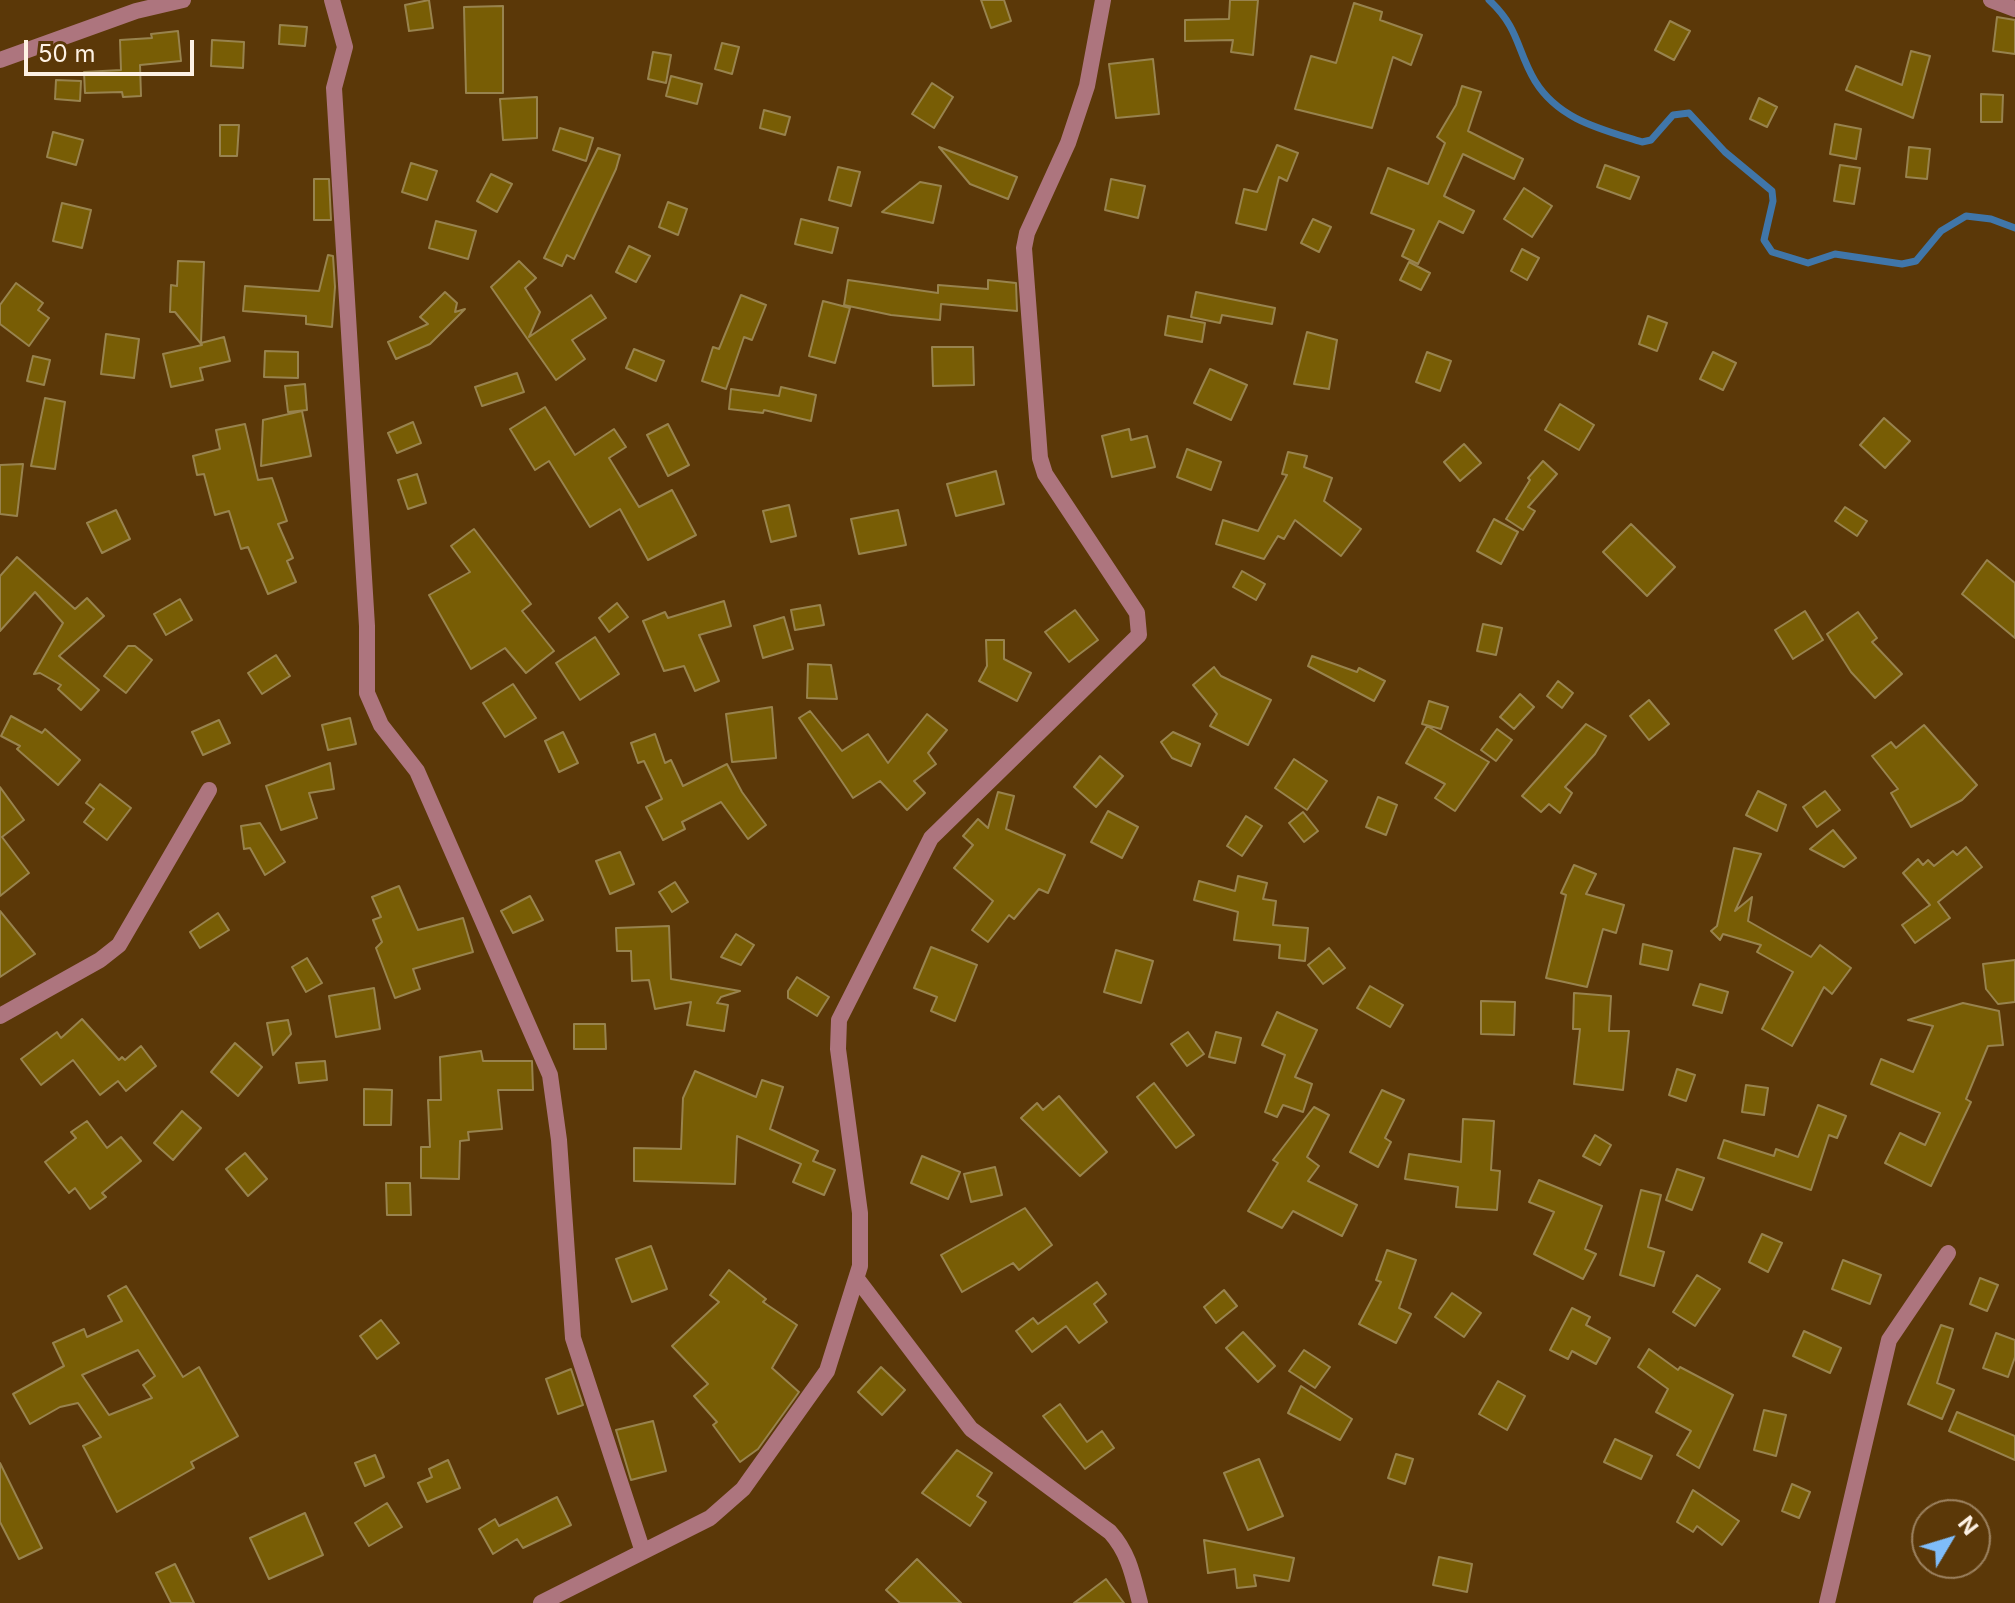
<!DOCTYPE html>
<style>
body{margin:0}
#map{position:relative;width:2015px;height:1603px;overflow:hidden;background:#5b3808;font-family:Inter,sans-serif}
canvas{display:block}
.north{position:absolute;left:1911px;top:1499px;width:80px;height:80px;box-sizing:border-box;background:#5b3808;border:2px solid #9c8260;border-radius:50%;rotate:52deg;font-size:22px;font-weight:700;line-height:32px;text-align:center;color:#fef1e3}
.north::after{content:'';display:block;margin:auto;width:28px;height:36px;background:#7fbdfa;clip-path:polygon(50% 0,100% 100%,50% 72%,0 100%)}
.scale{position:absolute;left:24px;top:40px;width:170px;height:36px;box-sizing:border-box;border:4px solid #fef1e3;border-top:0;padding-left:10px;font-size:24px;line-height:28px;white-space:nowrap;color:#fef1e3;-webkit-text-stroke:6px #5b3808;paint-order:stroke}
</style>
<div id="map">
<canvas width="2015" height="1603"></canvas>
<div class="north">N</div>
<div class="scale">50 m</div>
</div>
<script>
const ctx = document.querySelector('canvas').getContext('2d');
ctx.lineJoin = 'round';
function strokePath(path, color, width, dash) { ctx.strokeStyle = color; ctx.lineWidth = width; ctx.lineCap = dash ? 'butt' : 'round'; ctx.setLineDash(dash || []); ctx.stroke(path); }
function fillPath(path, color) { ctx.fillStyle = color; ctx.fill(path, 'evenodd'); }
strokePath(new Path2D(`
 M1489,0C1520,29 1516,49 1535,81C1559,120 1601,129 1642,142L1651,140L1673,115L1689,113L1725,152L1772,191L1773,201L1764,240L1772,252L1808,263L1835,254L1902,264L1916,261L1941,231L1966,216L1991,219L2015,228`), '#4076a9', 7);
const building = new Path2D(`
 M429,0L433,28L409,31L405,5Z
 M981,0H1004L1011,21L991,28Z
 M1230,0H1258L1253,55L1231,52L1233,40L1185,41V20L1229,19Z
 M1354,3L1382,12L1380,20L1422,35L1411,65L1393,57L1372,128L1295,109L1311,56L1336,63Z
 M503,6V93H466L464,7Z
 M1997,17L2015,20V54L1993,51Z
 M1670,21L1690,31L1674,60L1655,50Z
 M280,25L307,27L305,46L279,44Z
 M178,31L181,61L140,65L141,96L123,97L122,92L85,93L84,72L121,70L120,40L152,38L151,34Z
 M212,40L244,42L243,68L211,66Z
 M722,43L739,47L732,74L715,69Z
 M1911,51L1930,56L1913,118L1846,90L1856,66L1902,85Z
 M653,52L671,55L666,83L648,79Z
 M1153,59L1159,114L1116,118L1109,64Z
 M671,76L702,84L697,104L666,96Z
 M56,80L81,81L80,101L55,99Z
 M932,83L953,97L934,128L912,114Z
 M1462,86L1481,92L1468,131L1523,159L1514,179L1463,154L1444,196L1474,211L1463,233L1439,221L1418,264L1402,256L1414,230L1371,213L1388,168L1428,184L1445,143L1437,137L1456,105Z
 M1981,94L2003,95L2002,122H1981Z
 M537,97V138L503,140L500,99Z
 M1759,98L1777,107L1767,127L1750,119Z
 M764,110L790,117L785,135L760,128Z
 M1835,124L1861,129L1856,159L1830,154Z
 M220,125H239L237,156H220Z
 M560,128L593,138L586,161L553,150Z
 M53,132L83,140L76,165L47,157Z
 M1277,145L1298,153L1287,181L1279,177L1266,230L1236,223L1244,189L1257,192Z
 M939,147L1017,177L1008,199L970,184Z
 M1909,147L1930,149L1927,179L1906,177Z
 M598,148L620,155L616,169L574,259L567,255L562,266L544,258Z
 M411,163L437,171L427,200L402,192Z
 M1605,165L1639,177L1630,199L1597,187Z
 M1840,165L1860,168L1854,204L1834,201Z
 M838,167L860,172L851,206L829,200Z
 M491,174L512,184L497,212L477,201Z
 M314,179H329L331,220H314Z
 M1111,179L1145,186L1138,218L1105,210Z
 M920,182L941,186L933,223L882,212Z
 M1524,188L1552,206L1532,237L1504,219Z
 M668,202L687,209L678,235L659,227Z
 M62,203L91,210L82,248L53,241Z
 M801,219L838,228L832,253L795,244Z
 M1313,219L1331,227L1319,252L1301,243Z
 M436,221L476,231L468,259L429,248Z
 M629,246L650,256L636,282L616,272Z
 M1522,249L1539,258L1527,280L1511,271Z
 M328,255L333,256L335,287L332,327L306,324V316L243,311L245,286L319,291Z
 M178,261L204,262L201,343L224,337L230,361L200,368L203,380L171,387L163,354L202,345L175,312H170L171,285L177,286Z
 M519,261L536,278L525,288L540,312L529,337L591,295L606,318L572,340L585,359L556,380L491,287Z
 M1409,262L1430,273L1421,290L1400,280Z
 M848,280L938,293V285L988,289V280L1016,283L1017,311L941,304L940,320L891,315L844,305Z
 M16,283L43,303L38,310L49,318L29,346L0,324V305Z
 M445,292L457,303L455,312L465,309L430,344L396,359L388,342L428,324L420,317Z
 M1196,292L1275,308L1272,324L1222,315L1220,323L1191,317Z
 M741,295L766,305L752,340L744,337L726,389L702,381L713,347L719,349Z
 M823,301L850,308L835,363L809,356Z
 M1168,316L1205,323L1202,342L1165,335Z
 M1648,316L1667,323L1657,351L1639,344Z
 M1307,332L1337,340L1329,389L1294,384Z
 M106,334L139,339L134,378L101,374Z
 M932,347H973L974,385L933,386Z
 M634,349L664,361L656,381L626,368Z
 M265,351L298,352V378L264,377Z
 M1427,352L1451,361L1440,391L1416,382Z
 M1713,352L1736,363L1723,390L1700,379Z
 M33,356L50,360L44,385L27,381Z
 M1210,369L1247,385L1231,420L1194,403Z
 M517,373L524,392L482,406L475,387Z
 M305,384L307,410L288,412L285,386Z
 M781,387L816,395L811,421L764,410L763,413L729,409L731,389L779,396Z
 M45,398L65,402L55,469L31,466Z
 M1560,404L1594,425L1579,450L1545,430Z
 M545,407L575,455L614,429L626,447L609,458L639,507L672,490L696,535L648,560L620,509L590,527L549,461L535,470L510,429Z
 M302,411L311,456L261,466L263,420Z
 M1884,418L1910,441L1885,468L1860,445Z
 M413,422L421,443L397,453L388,433Z
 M245,424L258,480L272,478L287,521L278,524L293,558L287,561L296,582L268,594L248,547L241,549L229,511L215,515L204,474L197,475L193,456L220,449L216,430Z
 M668,424L689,465L668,476L647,435Z
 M1129,429L1131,440L1147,436L1155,467L1112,477L1102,436Z
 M1464,444L1481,463L1460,481L1444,462Z
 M1187,449L1221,462L1211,490L1177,477Z
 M1288,452L1307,456L1304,467L1332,478L1324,501L1361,529L1341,556L1295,520L1284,539L1278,536L1264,559L1216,544L1223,520L1258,531L1287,475L1282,474Z
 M1543,461L1557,474L1528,507L1535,511L1523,530L1506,519L1530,480L1528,478Z
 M23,464L17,516L0,514V465Z
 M996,471L1004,504L956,516L947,484Z
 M417,474L426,503L408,509L398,480Z
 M789,505L796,536L771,542L763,511Z
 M1845,507L1867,521L1857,536L1835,521Z
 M116,510L130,539L102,553L87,523Z
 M898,510L906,545L859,554L851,519Z
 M1494,519L1518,532L1501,564L1477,551Z
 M1631,524L1675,567L1647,596L1603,552Z
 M474,529L531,604L522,611L554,651L526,673L505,648L471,669L429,595L470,572L451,546Z
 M17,557L75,609L87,598L104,616L59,656L99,690L81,710L58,689L61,685L40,673L34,674L63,623L35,592L0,631V576Z
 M1987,560L2015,583V638L1962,594Z
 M1242,571L1265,584L1256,600L1233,587Z
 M180,599L192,620L166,635L154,614Z
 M724,601L731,626L699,635L719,681L695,691L684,666L664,671L643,621L665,612L668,618Z
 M617,603L628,617L609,632L599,618Z
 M820,605L824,625L795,630L791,610Z
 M1075,610L1098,640L1069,662L1045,632Z
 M1805,611L1823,640L1793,659L1775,630Z
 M1858,612L1877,638L1872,642L1902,674L1875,698L1851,672L1827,634Z
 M784,617L793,649L763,658L754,626Z
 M1483,624L1502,628L1496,655L1477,651Z
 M595,637L619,674L580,700L556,663Z
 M986,640H1004V659L1031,673L1017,701L979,681L987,666Z
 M128,646H135L152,660L126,693L104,676Z
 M276,655L290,676L262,694L248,673Z
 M1312,656L1357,672L1359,668L1385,681L1374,701L1308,666Z
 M808,664L831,665L837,699L807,698Z
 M1214,667L1221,676L1271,700L1248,745L1210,726L1217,714L1193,685Z
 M1558,681L1573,693L1562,708L1547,696Z
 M513,684L536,718L505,737L483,703Z
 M1520,694L1534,707L1514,729L1500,717Z
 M1649,700L1669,724L1649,740L1630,716Z
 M1429,701L1448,707L1441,729L1422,724Z
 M772,707L776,758L732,762L726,714Z
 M810,711L842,751L868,734L888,763L927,714L947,730L928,753L936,764L914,781L925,793L907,810L880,781L853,798L799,718Z
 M11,716L42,733L45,729L80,760L58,785L17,749L20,746L1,736Z
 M350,718L356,744L328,750L322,725Z
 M219,720L230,743L203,755L192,732Z
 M1586,724L1606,736L1595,754L1565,787L1572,793L1560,813L1549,804L1541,812L1522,796Z
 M1924,725L1977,785L1962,800L1911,827L1891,793L1898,789L1872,756L1891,742L1896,748Z
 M1427,726L1489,762L1455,811L1435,798L1445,784L1406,763Z
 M1497,729L1512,740L1496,761L1481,750Z
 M563,732L578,763L559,772L545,741Z
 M1173,732L1200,744L1191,766L1172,758L1161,742Z
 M655,734L665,763L671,760L683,786L727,764L742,792L766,825L748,839L721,802L682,822L685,829L663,840L646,807L662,799L644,761L638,763L631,743Z
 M1100,756L1123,776L1096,807L1074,787Z
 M1294,759L1327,781L1307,810L1275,788Z
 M330,763L334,789L309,793L317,818L281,830L266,786Z
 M100,784L131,808L107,840L84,822L94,809L86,803Z
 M0,787L24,820L2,837L29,873L0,896Z
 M1758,791L1786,805L1777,831L1746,815Z
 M1825,791L1840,810L1817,827L1803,807Z
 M998,792L1014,796L1006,829L1065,855L1048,893L1039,889L1014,919L1009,915L988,942L972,930L993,901L954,868L973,845L963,836L978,819L988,828Z
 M1378,797L1397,805L1386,835L1366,827Z
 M1108,811L1138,827L1122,858L1091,842Z
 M1303,812L1318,831L1304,842L1289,823Z
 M1246,816L1262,826L1242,856L1227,846Z
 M260,823L285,862L265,875L250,848L244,849L241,826Z
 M1833,830L1856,858L1844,867L1810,849Z
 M1966,847L1982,867L1938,902L1950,918L1915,943L1902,925L1930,905L1903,873L1918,859L1923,865L1928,860L1934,866L1953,851L1957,855Z
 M1734,848L1761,854L1735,911L1752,897L1748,921L1811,957L1820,945L1851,968L1832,994L1824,987L1792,1046L1762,1029L1793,972L1757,952L1761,945L1723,934L1720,940L1711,931L1717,926Z
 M620,852L634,884L610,894L596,861Z
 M1574,865L1596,874L1586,894L1624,905L1616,933L1603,929L1587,987L1546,978L1566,895L1561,893Z
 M1238,876L1267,883L1263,899L1276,901L1273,925L1308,928L1305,961L1279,958L1280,945L1234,940L1238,912L1194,900L1199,881L1235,891Z
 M675,882L688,902L672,912L659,892Z
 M399,886L418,930L463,918L473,952L413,969L420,989L395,998L376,948L382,942L373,920L381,917L372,897Z
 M530,896L543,920L513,933L501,911Z
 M0,911L35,954L0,977Z
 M218,913L229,930L200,948L190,932Z
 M669,926L671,979L740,991L721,997L717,1003L728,1005L724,1031L687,1025L691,1002L655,1009L649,980L632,981L631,951H617L616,928Z
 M736,934L754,945L741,965L721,957Z
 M1643,944L1672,951L1668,970L1640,964Z
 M931,947L977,965L955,1021L931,1011L937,997L914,988Z
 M1329,948L1345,968L1323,984L1308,965Z
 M1116,950L1153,961L1141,1003L1104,992Z
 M307,958L322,983L306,992L292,967Z
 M2015,960V1002L1998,1004L1986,989L1983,964Z
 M797,977L829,997L817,1016L788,998V991Z
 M1700,984L1728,992L1722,1013L1693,1005Z
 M1370,986L1403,1005L1390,1027L1357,1008Z
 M374,988L380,1029L336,1037L329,996Z
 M1574,993L1611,996L1609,1031H1629L1623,1090L1574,1084L1580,1029H1573Z
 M1481,1001L1515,1002L1514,1035L1481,1034Z
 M1963,1003L1999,1011L2003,1045L1988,1046L1966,1099L1971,1102L1931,1186L1885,1163L1900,1133L1925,1145L1940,1113L1871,1084L1881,1059L1913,1072L1933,1026L1908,1020Z
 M1277,1012L1317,1030L1295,1077L1312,1084L1303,1112L1283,1105L1277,1117L1265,1112L1285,1055L1262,1045Z
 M82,1019L119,1060L122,1057L125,1060L141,1046L156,1066L126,1091L118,1081L100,1095L73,1060L41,1085L21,1059L57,1032L61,1038Z
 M288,1020L291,1034L273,1055L267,1023Z
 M574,1024H605L606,1049H574Z
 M1188,1032L1204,1054L1187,1066L1171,1044Z
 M1216,1032L1241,1038L1235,1063L1209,1057Z
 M235,1043L262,1067L238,1096L211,1072Z
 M481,1051L483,1061H532L533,1090H498L502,1129L468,1132L469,1140L460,1141L459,1179L421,1178V1147H430L428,1100H441L440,1057Z
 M325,1061L327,1080L299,1083L296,1063Z
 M1677,1069L1695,1075L1686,1101L1669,1095Z
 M695,1071L756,1097L762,1080L783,1087L770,1129L818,1151L813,1161L835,1170L824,1195L793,1182L801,1164L737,1136L735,1184L634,1181V1148L681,1149L683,1098Z
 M1154,1083L1194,1135L1176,1148L1137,1097Z
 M1746,1085L1768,1088L1764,1115L1742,1112Z
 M364,1089L392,1090L391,1125H364Z
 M1382,1090L1404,1100L1385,1138L1391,1142L1378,1167L1350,1152Z
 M1059,1096L1107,1152L1080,1176L1021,1118L1037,1103L1043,1110Z
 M1818,1105L1846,1116L1837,1138L1829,1135L1811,1190L1718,1158L1724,1140L1774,1156L1776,1149L1798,1157Z
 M1314,1107L1329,1115L1307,1157L1319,1166L1308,1181L1357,1205L1342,1236L1293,1211L1282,1228L1248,1211L1278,1163L1273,1160Z
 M182,1111L201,1128L173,1160L154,1143Z
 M1463,1119L1494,1121L1491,1170L1500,1171L1497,1210L1456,1207L1458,1187L1405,1179L1409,1154L1461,1162Z
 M87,1121L107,1148L121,1137L141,1161L102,1193L106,1197L90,1209L75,1188L69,1193L45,1162L76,1138L71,1132Z
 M1595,1135L1611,1145L1600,1165L1583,1156Z
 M245,1153L267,1179L248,1196L226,1169Z
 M922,1156L960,1172L948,1199L911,1183Z
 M995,1167L1002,1195L971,1202L964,1174Z
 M1677,1169L1704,1178L1692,1210L1666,1200Z
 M1539,1180L1602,1206L1585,1249L1596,1254L1583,1279L1534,1254L1554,1212L1529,1202Z
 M386,1183H410L411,1215H387Z
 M1641,1190L1661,1195L1648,1247L1664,1252L1654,1286L1620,1275Z
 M1025,1208L1052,1245L1019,1270L1013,1263L962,1292L941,1255Z
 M1762,1234L1782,1243L1768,1272L1749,1262Z
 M651,1246L667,1289L632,1302L616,1259Z
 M1387,1250L1416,1260L1399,1308L1411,1314L1396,1343L1359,1324L1381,1282L1376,1280Z
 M1843,1260L1881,1275L1870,1304L1832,1289Z
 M729,1270L766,1299L763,1302L797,1325L772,1368L799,1392L758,1449L740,1462L713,1425L717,1422L694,1396L708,1384L672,1346L719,1302L710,1295Z
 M1697,1275L1720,1289L1695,1326L1673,1312Z
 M1980,1278L1998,1285L1987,1311L1970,1304Z
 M1097,1282L1106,1294L1094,1304L1107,1322L1079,1343L1066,1326L1032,1352L1016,1331L1033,1318L1038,1324Z
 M126,1286L183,1377L199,1367L238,1436L191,1462L194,1468L117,1512L83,1446L101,1437L78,1403L60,1407L30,1424L13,1394L64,1366L53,1343L84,1329L87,1337L122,1321L108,1296ZM138,1350L155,1376L143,1385L152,1398L109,1415L82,1375Z
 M1224,1290L1237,1306L1216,1323L1204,1307Z
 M1452,1293L1481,1313L1464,1337L1435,1317Z
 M1572,1308L1590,1317L1586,1325L1610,1338L1596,1364L1572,1351L1568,1359L1550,1350Z
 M381,1320L399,1343L377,1359L360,1336Z
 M1941,1325L1953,1329L1937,1383L1954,1390L1942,1419L1908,1404Z
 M1804,1331L1841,1348L1830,1373L1793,1356Z
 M1243,1332L1275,1366L1258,1382L1226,1348Z
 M1996,1333L2015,1340V1357L2008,1377L1983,1368Z
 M1649,1349L1678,1370L1680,1367L1733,1395L1699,1468L1677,1455L1691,1431L1656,1412L1668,1389L1638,1367Z
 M1304,1350L1330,1367L1315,1388L1289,1371Z
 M881,1367L905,1390L882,1415L858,1392Z
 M571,1369L583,1405L558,1414L546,1379Z
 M1498,1381L1525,1396L1507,1430L1479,1414Z
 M1301,1386L1352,1419L1340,1440L1288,1413Z
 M1060,1404L1087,1442L1102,1431L1114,1448L1085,1469L1043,1416Z
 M1764,1410L1786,1415L1776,1456L1754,1450Z
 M1957,1412L2015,1436V1460L1949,1431Z
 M653,1421L666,1471L631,1480L616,1430Z
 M1615,1439L1652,1456L1641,1479L1604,1462Z
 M957,1450L992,1473L977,1496L986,1502L970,1526L922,1493Z
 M1396,1454L1413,1459L1405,1484L1388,1478Z
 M375,1455L384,1477L365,1486L355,1463Z
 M1259,1459L1283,1516L1248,1530L1224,1473Z
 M448,1460L460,1488L427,1502L418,1483L432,1477L429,1469Z
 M0,1463L42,1548L19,1559L0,1522Z
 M1792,1484L1810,1492L1799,1518L1782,1511Z
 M1693,1490L1739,1521L1722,1545L1697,1526L1693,1532L1677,1522Z
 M557,1497L571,1525L523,1548L517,1539L493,1554L479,1529L495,1519L499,1526Z
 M387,1503L402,1527L369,1546L355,1523Z
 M305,1513L323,1555L269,1579L250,1538Z
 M1204,1540L1294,1558L1289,1581L1254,1575L1256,1586L1237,1588L1235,1569L1208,1573Z
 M1439,1557L1472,1564L1467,1592L1433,1585Z
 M917,1559L961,1603H900L886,1590Z
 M175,1564L194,1603H171L156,1573Z
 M1106,1579L1124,1603H1074Z`);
fillPath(building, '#785d05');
strokePath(building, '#98834e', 2);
strokePath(new Path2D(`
 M332,0L345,47L334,88L367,626V693L381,725L417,771L550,1075L559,1140L573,1338L643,1552
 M1991,0L2015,9
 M0,60L136,11L183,0
 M0,1016L100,960L119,945L209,790
 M858,1280L971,1429L1110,1532C1129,1553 1133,1576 1140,1603
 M541,1603L710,1518L743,1489L827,1371L860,1266V1213L838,1049L839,1020L931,838L1139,635L1137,613L1045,474L1040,458L1024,248L1027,233L1068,143L1087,86L1103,0
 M1827,1603L1889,1340L1948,1253`), '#ad757e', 16);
</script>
